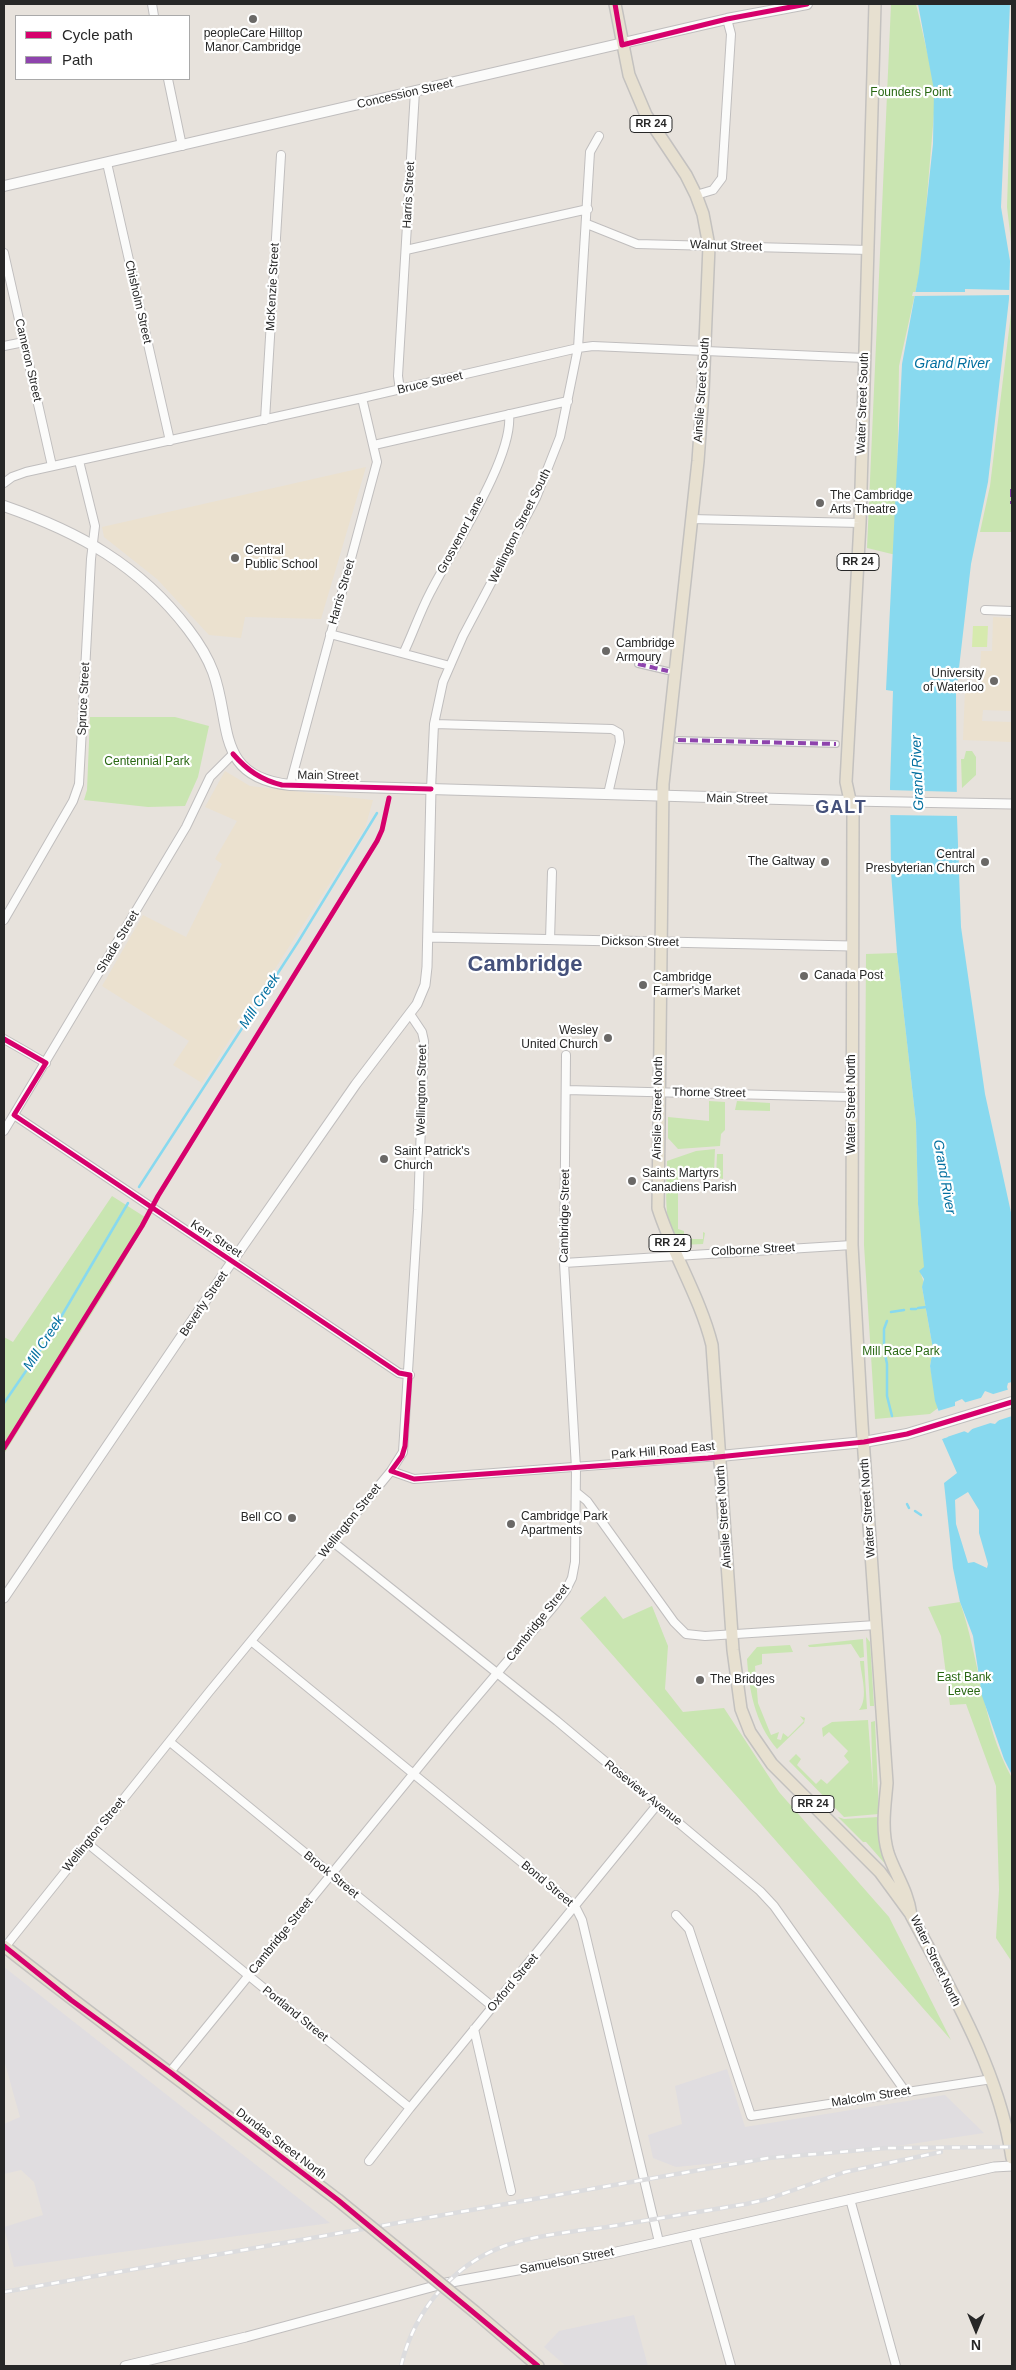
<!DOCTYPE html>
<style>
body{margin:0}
#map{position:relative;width:1016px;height:2370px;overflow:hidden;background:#e7e2dc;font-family:Arial,sans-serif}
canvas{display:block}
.frame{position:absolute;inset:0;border:5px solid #272727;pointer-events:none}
.legend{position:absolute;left:15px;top:15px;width:175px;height:65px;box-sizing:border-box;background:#fff;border:1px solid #a9a9a9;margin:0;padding:6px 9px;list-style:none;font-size:15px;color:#272727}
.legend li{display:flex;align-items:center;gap:10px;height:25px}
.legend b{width:25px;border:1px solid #a9a9a9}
.north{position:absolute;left:951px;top:2305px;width:50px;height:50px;-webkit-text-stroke:4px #fff;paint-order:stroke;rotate:180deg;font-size:14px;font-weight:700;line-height:20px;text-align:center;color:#272727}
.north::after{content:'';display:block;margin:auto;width:18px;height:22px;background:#272727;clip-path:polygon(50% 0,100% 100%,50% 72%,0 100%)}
</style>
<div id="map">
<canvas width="1016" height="2370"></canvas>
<div class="frame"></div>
<ul class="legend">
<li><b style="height:6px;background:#d6006c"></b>Cycle path</li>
<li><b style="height:6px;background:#8e44ad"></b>Path</li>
</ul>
<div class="north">N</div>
</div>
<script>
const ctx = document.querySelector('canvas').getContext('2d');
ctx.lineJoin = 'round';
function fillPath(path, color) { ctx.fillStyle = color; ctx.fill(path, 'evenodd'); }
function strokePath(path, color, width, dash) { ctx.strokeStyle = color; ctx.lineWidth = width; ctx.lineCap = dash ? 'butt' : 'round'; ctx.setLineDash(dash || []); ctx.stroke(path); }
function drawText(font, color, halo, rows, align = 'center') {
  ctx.font = font + ' Arial,sans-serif'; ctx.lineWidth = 4.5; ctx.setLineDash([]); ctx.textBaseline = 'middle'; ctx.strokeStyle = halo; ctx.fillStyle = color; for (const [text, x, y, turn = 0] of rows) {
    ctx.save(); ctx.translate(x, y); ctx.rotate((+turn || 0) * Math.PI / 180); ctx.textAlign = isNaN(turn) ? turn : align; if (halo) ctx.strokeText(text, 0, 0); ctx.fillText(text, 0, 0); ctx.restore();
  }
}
fillPath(new Path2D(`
 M4,1967L330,2223L14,2267L4,2227L43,2215L34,2182L21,2170L4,2174V2124L20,2117L4,2060Z
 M727,2069L745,2127L945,2095L984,2133L904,2145L676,2167L653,2158L648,2135L682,2124L675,2086Z
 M634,2315L648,2366H566L544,2347L559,2331Z`), '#e0dde0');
fillPath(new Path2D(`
 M366,467L321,619L245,617L241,638L209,635L157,579L104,537L102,527Z
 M993,617L1012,618V711L983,710L982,721L1012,722V742L963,740L965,689H975L976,672H980L981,651H992Z
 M225,771L250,786L373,800L365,828L202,1083L173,1065L189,1041L102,986L143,915L186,937L222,864L215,859L237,821L205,807Z`), '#ebe1cf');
fillPath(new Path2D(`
 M891,4H916L936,90L921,267L899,366L896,555L867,548Z
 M1012,51V250L1007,207Z
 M1012,305V532H980L990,486Z
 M90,717H175L209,726L198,777L185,806L148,807L84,800L87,790Z
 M966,751H972L976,757V775L962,788L961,759H964Z
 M897,953L916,1123L918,1204L924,1250V1268L921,1274L924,1283L922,1287L933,1349L930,1366L938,1408L930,1414L875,1419L864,1245L866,954Z
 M709,1101L725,1102V1130L721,1134L720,1146L678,1149L668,1138V1117L709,1121Z
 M737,1101L770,1103V1111L735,1110Z
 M715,1149L714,1172H685L684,1177L678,1179V1229L684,1231V1239H703V1232L705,1233L703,1244L681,1245C661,1232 667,1182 667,1161L696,1151Z
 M717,1154H723V1179L716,1177Z
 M112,1196L148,1219L114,1278L4,1454V1337L13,1342Z
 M605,1596L623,1619L652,1606L668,1646L665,1689L683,1712L724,1708L779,1792L889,1917L951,2040L580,1618Z
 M960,1602C980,1660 982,1724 1012,1778V1962L996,1938L999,1890L996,1786L966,1704L950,1705L941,1636L928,1607Z
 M866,1637L870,1642L874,1706H870Z
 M863,1639L864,1657L860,1658L851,1644L814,1647H809L808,1645Z
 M790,1645L793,1652L762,1654V1664L755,1666L758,1703L771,1735L779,1732L777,1739L781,1740L783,1733L788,1737L804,1721L800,1716L805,1718L804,1723L777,1749C754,1722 749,1688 747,1659L757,1647Z
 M860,1661H864L867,1709L859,1710C869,1698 861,1675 860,1661Z
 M868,1720L873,1789L871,1722L875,1721L879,1814L844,1817L789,1761L796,1754L801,1759L797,1765L816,1784L821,1779L827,1784L849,1762L844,1756L848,1751L829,1732L823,1737L822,1728L832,1722Z
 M838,1817L844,1819L879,1817L878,1835L887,1866L866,1842H863Z`), '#c9e5b1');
fillPath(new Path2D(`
 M973,626H988L987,647H972Z`), '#d6eaae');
fillPath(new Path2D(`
 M918,4H1010L1001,207L1010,261L1009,299L988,482L971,564L956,694L957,817L961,927L985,1094L1012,1217V1382L1008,1383L1007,1387L1012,1403V1775L1004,1759L982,1696L973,1636L960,1602L953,1568L944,1483L957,1473L942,1439L948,1437L935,1401L930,1366L933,1349L922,1287L924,1279L919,1271L924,1267L918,1204L916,1123L897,953L891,872L890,787L893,691L886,690L902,364L919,273L933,144L934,90ZM985,1391L993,1394L999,1420L995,1424L990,1423L981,1398ZM962,1399L965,1402L973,1428L968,1433L964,1431L955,1406V1402ZM968,1492L979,1510V1533L988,1564L987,1568L974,1562L968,1563L956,1524L955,1500Z`), '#88d9ef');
fillPath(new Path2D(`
 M965,289L1011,290V295L912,296L913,292H965Z
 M887,790L960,792L959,816L888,815Z
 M1010,1389L1012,1395V1416L969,1430L963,1403L984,1397L992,1421L995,1422L997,1420L990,1395Z
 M958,1405L968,1430L941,1439L945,1436L938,1411Z`), '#e7e2dc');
strokePath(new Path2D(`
 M139,1187L298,942L377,813
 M918,1308L927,1307
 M911,1309H916
 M891,1312L904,1310
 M887,1321L884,1329V1349L887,1364V1396L892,1416
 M4,1403L48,1339L128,1203
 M907,1504L909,1508
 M915,1511L921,1515`), '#88d9ef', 2.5);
const pedestrian = new Path2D(`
 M638,664L668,671
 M678,740L836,744`);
const minor = new Path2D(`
 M152,4L154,16
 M168,79L182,146
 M107,163L170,441
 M696,195L713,190L722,178L731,34L727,19
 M587,224L637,244L869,250
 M406,250L588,209
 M4,253L52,466
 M4,346L24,342
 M400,390L398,376L415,91
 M265,420L281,155
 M374,445L568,401
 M4,483L12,477L26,472L362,398L578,348L593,346L864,358
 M691,519L860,523
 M985,610L1012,611
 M330,634L450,666
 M404,652C413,633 420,612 430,593C451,551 514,458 509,414
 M434,724L612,729L619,733L620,742L608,794
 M290,785L377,462L362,398
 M431,789L434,724L443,682L463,636L536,498L560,437L578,348L590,152L599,136
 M4,920L73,801L79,784L91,559L95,526L79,461
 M550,940L552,872
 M4,1039L46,1063
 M566,1090L852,1097
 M14,1115L399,1373L410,1375
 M4,1131L186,827L210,777L233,754
 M564,1263L852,1245
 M391,1471L414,1479L720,1456
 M576,1492L587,1501L674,1622L686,1634L705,1636L876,1625
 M333,1542L557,1721L760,1891L774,1906L905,2091
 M251,1641L575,1906L582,1920L659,2242
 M170,1742L493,2007
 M87,1843L410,2108
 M676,1915L689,1929L751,2116L992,2079
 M5,1947L209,1692L391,1471L403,1452L418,1210L424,1041L422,1032L410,1014
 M474,2029L511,2191
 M170,2072L454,1724L554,1606L566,1590L572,1578L575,1562L576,1468L564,1263L566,1055
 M369,2161L410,2108L657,1805
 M850,2199L896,2366
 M694,2234L731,2366`);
const tertiary = new Path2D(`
 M850,801L1012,804
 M429,937L852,946
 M4,1598L227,1269L356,1084L417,1004L425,985L427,967L431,789
 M125,2366L246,2337L446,2283L612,2253L994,2167L1012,2166`);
const secondary = new Path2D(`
 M4,186L727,19L807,4
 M4,506C79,532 139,565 188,629C198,642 207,656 213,672C232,723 214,777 290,785L850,801
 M720,1456L864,1442L907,1434L1012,1402`);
const primary = new Path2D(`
 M615,4L629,75L646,115L686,175L696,195L703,214L709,246L703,391L698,461L663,784L658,1208C673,1255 700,1297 712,1345L733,1650L741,1709L750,1732L772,1764L880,1872L910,1913
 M875,4L860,523L846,782L853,814L852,1245L862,1424L887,1783C885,1806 881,1829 888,1853C895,1874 908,1891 911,1915C952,1992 999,2071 1012,2158
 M4,1946C113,2032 227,2115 338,2200
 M475,2312L538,2366`);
strokePath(pedestrian, '#c0bebe', 8);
strokePath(minor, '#c0bebe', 10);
strokePath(tertiary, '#c0bebe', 11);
strokePath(secondary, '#c0bebe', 12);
strokePath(primary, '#c3c1bf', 14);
strokePath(pedestrian, '#fbfbfa', 5.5);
strokePath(minor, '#fbfbfa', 8);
strokePath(tertiary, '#fbfbfa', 9);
strokePath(secondary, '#fbfbfa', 10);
strokePath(primary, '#e7e0d0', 11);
const rail = new Path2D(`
 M4,2292L768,2158L886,2148L1012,2147
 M401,2366C415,2307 458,2258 517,2242C546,2234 577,2231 607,2227C653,2219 700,2212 746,2204L768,2199L845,2172L941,2152`);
strokePath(rail, '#dcdcde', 4.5);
strokePath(rail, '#fff', 2.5, [8]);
const primaryBridge = new Path2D(`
 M338,2200L475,2312`);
strokePath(primaryBridge, '#c3c1bf', 14, []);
strokePath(primaryBridge, '#e7e0d0', 11);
strokePath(new Path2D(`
 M1012,489V504
 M638,664L668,671
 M678,740L836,744`), '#8e44ad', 4, [8, 4]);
strokePath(new Path2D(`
 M615,4L622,45L727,19L807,4
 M233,754C247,770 261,780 282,785L431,789
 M4,1039L46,1063L14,1115L399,1373L410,1375L405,1446L402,1456L391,1471L414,1479L708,1458L864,1442L907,1434L1012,1402
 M4,1448L142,1226L158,1196L377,841L382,830L389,798
 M4,1946L71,2000L170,2072L338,2200L538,2366`), '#d6006c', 5);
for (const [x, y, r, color] of [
 [253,19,5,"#6a6866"],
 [820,503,5,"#6a6866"],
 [235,558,5,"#6a6866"],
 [606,651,5,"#6a6866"],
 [994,681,5,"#6a6866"],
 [825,862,5,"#6a6866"],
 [985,862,5,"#6a6866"],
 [804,976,5,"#6a6866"],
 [643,985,5,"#6a6866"],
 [608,1038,5,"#6a6866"],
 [384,1159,5,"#6a6866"],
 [632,1181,5,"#6a6866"],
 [292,1518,5,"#6a6866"],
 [511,1524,5,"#6a6866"],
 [700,1680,5,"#6a6866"]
]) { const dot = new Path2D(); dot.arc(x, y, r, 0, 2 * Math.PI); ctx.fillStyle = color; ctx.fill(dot); strokePath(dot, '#fff', 2); }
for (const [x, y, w] of [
 [651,124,42],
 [858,562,42],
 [670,1243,42],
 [813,1804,42]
]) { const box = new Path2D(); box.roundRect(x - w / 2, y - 8.5, w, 17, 4); ctx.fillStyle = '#fff'; ctx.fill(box); strokePath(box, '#272727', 1); }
drawText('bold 11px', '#272727', null, [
 ["RR 24",651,124],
 ["RR 24",858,562],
 ["RR 24",670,1243],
 ["RR 24",813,1804]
]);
drawText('12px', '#272727', '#fff', [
 ["peopleCare Hilltop",253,34,"center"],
 ["Manor Cambridge",253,48,"center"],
 ["The Cambridge",830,496],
 ["Arts Theatre",830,510],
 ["Central",245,551],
 ["Public School",245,565],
 ["Cambridge",616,644],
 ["Armoury",616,658],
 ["University",984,674,"right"],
 ["of Waterloo",984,688,"right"],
 ["Central",975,855,"right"],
 ["Presbyterian Church",975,869,"right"],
 ["The Galtway",815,862,"right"],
 ["Canada Post",814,976],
 ["Cambridge",653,978],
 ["Farmer's Market",653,992],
 ["Wesley",598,1031,"right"],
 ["United Church",598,1045,"right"],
 ["Saint Patrick's",394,1152],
 ["Church",394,1166],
 ["Saints Martyrs",642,1174],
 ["Canadiens Parish",642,1188],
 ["Cambridge Park",521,1517],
 ["Apartments",521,1531],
 ["Bell CO",282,1518,"right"],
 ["The Bridges",710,1680]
], 'left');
drawText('12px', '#296813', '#fff', [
 ["Founders Point",911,93],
 ["Centennial Park",147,762],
 ["Mill Race Park",901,1352],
 ["East Bank",964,1678],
 ["Levee",964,1692]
]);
drawText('12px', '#272727', '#fff', [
 ["Concession Street",405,94,-13],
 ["Harris Street",409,195,-87],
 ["Walnut Street",726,246,2],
 ["McKenzie Street",273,287,-87],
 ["Chisholm Street",138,302,77],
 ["Cameron Street",28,360,77],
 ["Bruce Street",430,383,-13],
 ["Ainslie Street South",702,390,-86],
 ["Water Street South",863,403,-88],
 ["Wellington Street South",520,526,-64],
 ["Grosvenor Lane",461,535,-62],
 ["Harris Street",342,592,-74],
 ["Spruce Street",84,699,-87],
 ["Main Street",328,776,1],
 ["Main Street",737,799,1],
 ["Shade Street",118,942,-59],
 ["Dickson Street",640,942,1],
 ["Wellington Street",422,1090,-89],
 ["Thorne Street",709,1093,1],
 ["Water Street North",852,1104,-90],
 ["Ainslie Street North",658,1108,-89],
 ["Cambridge Street",565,1216,-89],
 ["Kerr Street",216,1239,33],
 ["Colborne Street",753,1250,-3],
 ["Beverly Street",204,1304,-56],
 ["Park Hill Road East",663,1451,-5],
 ["Water Street North",868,1508,-94],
 ["Ainslie Street North",724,1517,-94],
 ["Wellington Street",350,1521,-51],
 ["Cambridge Street",538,1623,-52],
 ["Roseview Avenue",643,1793,39],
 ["Wellington Street",94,1835,-51],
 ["Brook Street",331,1875,39],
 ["Bond Street",547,1884,40],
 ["Cambridge Street",281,1936,-51],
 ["Water Street North",935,1961,64],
 ["Oxford Street",513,1983,-50],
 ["Portland Street",295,2014,39],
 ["Malcolm Street",871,2097,-9],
 ["Dundas Street North",281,2144,37],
 ["Samuelson Street",567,2261,-11]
]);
drawText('italic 14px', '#0370a0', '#fff', [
 ["Grand River",952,364],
 ["Grand River",918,773,-92],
 ["Mill Creek",260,1001,-57],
 ["Grand River",944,1177,80],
 ["Mill Creek",44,1343,-57]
]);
ctx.letterSpacing = '1px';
drawText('bold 18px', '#45517b', '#fff', [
 ["GALT",841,808]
]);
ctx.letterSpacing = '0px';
drawText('bold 22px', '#45517b', '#fff', [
 ["Cambridge",525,965]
]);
</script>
